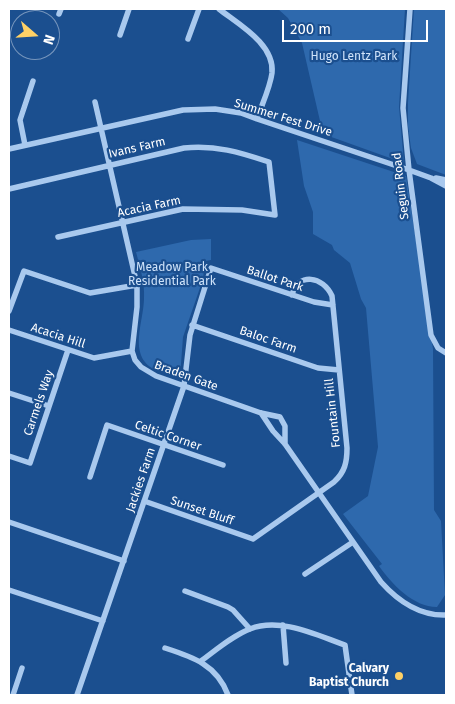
<!DOCTYPE html>
<style>
body{margin:0}
#map{position:relative;width:455px;height:704px;overflow:hidden;background:#1b4f8f;font-family:"Fira Sans",sans-serif}
canvas{display:block}
.frame{position:absolute;inset:0;border:10px solid #fff;pointer-events:none}
.north{position:absolute;left:10px;top:10px;width:50px;height:50px;box-sizing:border-box;background:#1b4f8f;border:1px solid #7695bc;border-radius:50%;rotate:109deg;font-size:14px;font-weight:700;line-height:20px;text-align:center;color:#fff}
.north::after{content:'';display:block;margin:auto;width:18px;height:22px;background:#ffd166;clip-path:polygon(50% 0,100% 100%,50% 72%,0 100%)}
.scale{position:absolute;left:282px;top:20px;width:146px;height:22px;box-sizing:border-box;border:2px solid #fff;border-top:0;padding-left:6px;font-size:15px;line-height:18px;white-space:nowrap;color:#fff;-webkit-text-stroke:4px #1b4f8f;paint-order:stroke}
</style>
<div id="map">
<canvas width="455" height="704"></canvas>
<div class="frame"></div>
<div class="north">N</div>
<div class="scale">200 m</div>
</div>
<script>
const ctx = document.querySelector('canvas').getContext('2d');
ctx.lineJoin = 'round';
function fillPath(path, color) { ctx.fillStyle = color; ctx.fill(path, 'evenodd'); }
function strokePath(path, color, width, dash) { ctx.strokeStyle = color; ctx.lineWidth = width; ctx.lineCap = dash ? 'butt' : 'round'; ctx.setLineDash(dash || []); ctx.stroke(path); }
function drawText(font, color, halo, rows, align = 'center') {
  ctx.font = font + ' "Fira Sans",sans-serif'; ctx.lineWidth = 4.5; ctx.setLineDash([]); ctx.textBaseline = 'middle'; ctx.strokeStyle = halo; ctx.fillStyle = color; for (const [text, x, y, turn = 0] of rows) {
    ctx.save(); ctx.translate(x, y); ctx.rotate((+turn || 0) * Math.PI / 180); ctx.textAlign = isNaN(turn) ? turn : align; if (halo) ctx.strokeText(text, 0, 0); ctx.fillText(text, 0, 0); ctx.restore();
  }
}
fillPath(new Path2D(`
 M278,9H405L399,107L404,163L323,134L302,43L288,18Z
 M414,9H446V175L417,164L411,148L408,126V102Z
 M297,140L406,176L433,349L434,510L441,521L445,595L437,607C413,607 392,584 379,566L382,564L343,514L368,496L378,447L366,308L361,299L350,263L334,250L332,245L313,234V212L304,186Z
 M211,239V260L205,261L203,279L183,337L180,377C173,375 165,374 158,371C126,358 144,323 144,298C145,283 140,267 136,252L191,240Z`), '#2e69ad');
strokePath(new Path2D(`
 M219,9C238,24 275,44 272,73C270,88 262,104 257,119
 M410,9L403,108L409,170L431,335L438,348L446,353
 M59,14L61,9
 M120,35L129,9
 M188,39L199,9
 M95,102L137,285V307L132,351L135,360L141,367L156,376L261,413L280,417L285,426V444
 M25,145L20,120L33,81
 M9,149L183,110L215,109L241,113L257,119L409,170L431,178L446,186
 M436,178L446,180
 M9,189L184,148C216,145 239,152 269,162L275,215L242,210L183,209L58,237
 M9,311L24,271L90,293L137,285
 M192,325L318,368L339,370
 M9,330L94,358L132,351
 M9,393L49,406
 M261,413L273,431L285,444L381,582C398,601 420,616 446,615
 M9,456L30,463L68,350
 M90,477L107,425L223,465
 M144,501L253,539L334,482C345,472 347,462 347,448L332,296C323,276 298,272 292,295
 M9,522L124,561
 M305,574L353,542
 M9,590L103,621
 M185,591L228,607L233,610L250,629
 M283,625L286,663
 M165,648C193,657 217,665 228,695
 M201,661C216,650 232,636 250,629C280,617 316,635 345,645L352,695
 M13,695L22,668
 M77,695L184,386L190,335L211,268L314,302L333,305`), '#a9c9ee', 5.5);
for (const [x, y, r, color] of [
 [399,676,5,"#ffd166"]
]) { const dot = new Path2D(); dot.arc(x, y, r, 0, 2 * Math.PI); ctx.fillStyle = color; ctx.fill(dot); strokePath(dot, '#1b4f8f', 2); }
drawText('12px', '#cfe3fa', '#1b4f8f', [
 ["Hugo Lentz Park",354,57],
 ["Meadow Park",172,268],
 ["Residential Park",172,282]
]);
drawText('12px', '#fff', '#1b4f8f', [
 ["Summer Fest Drive",283,118,17],
 ["Ivans Farm",137,148,-13],
 ["Seguin Road",401,186,-97],
 ["Acacia Farm",149,207,-12],
 ["Ballot Park",275,279,18],
 ["Acacia Hill",58,336,18],
 ["Baloc Farm",268,340,19],
 ["Braden Gate",186,376,20],
 ["Carmels Way",39,403,-71],
 ["Fountain Hill",333,413,-96],
 ["Celtic Corner",168,436,19],
 ["Jackies Farm",141,480,-71],
 ["Sunset Bluff",202,511,19]
]);
drawText('bold 12px', '#fff', '#1b4f8f', [
 ["Calvary",389,669],
 ["Baptist Church",389,683]
], 'right');
</script>
